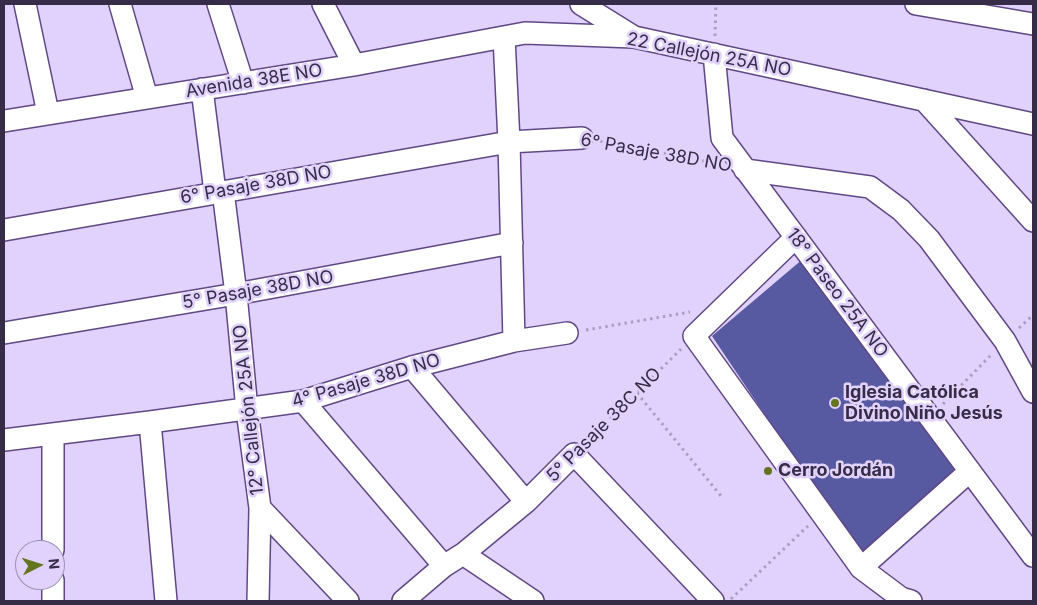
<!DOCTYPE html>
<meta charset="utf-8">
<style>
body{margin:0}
#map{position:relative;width:1037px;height:605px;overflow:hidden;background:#e0d2fd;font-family:Inter,sans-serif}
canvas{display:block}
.frame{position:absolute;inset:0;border:5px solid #362c48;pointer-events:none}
.north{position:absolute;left:15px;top:540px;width:50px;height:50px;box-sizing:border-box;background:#e0d2fd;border:1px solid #9c90b5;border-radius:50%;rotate:85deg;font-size:14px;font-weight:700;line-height:20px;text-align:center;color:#362c48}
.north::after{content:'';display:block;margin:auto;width:18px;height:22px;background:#647421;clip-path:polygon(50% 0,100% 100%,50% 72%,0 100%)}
</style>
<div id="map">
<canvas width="1037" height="605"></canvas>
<div class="frame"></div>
<div class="north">N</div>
</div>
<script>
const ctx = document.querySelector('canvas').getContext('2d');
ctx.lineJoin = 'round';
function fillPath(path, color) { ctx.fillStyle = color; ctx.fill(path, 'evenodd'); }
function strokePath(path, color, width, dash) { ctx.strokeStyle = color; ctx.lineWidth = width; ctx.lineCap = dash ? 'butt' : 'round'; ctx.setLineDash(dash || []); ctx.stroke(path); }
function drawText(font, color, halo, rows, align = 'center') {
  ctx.font = font + ' Inter,sans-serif'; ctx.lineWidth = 5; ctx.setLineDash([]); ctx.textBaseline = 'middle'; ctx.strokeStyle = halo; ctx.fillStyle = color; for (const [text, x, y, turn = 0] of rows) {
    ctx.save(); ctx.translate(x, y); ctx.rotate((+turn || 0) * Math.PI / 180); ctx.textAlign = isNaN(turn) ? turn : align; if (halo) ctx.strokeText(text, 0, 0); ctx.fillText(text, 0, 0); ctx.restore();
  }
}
fillPath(new Path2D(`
 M804,258L965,470L863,561L712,336Z`), '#5759a1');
const minor = new Path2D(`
 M25,4L48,113
 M120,4L147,98
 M218,4L243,83
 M323,4L354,65
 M581,4L634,37
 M916,4L1033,24
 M504,37L509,142L514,341
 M714,54L722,138L1033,556
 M202,89L215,192
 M924,100L1033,221
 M4,121L354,65L525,33L634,37L1033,124
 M745,170L870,187L901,210L929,239L1005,341L1033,392
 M223,191L236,294L247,410L260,508L258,601
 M4,230L509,142L582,138
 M796,237L694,336L861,568L901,598L911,601
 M4,333L236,294L512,243
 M412,367L526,502
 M303,401L444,566
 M150,422L166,601
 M4,440L150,422L303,401L412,367L514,341L567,333
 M260,508L348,601
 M53,550V434
 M463,554L533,601
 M861,568L970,471
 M53,601V580
 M403,601L444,566L463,554L526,502L574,454L713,601`);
strokePath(minor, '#604886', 24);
strokePath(new Path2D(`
 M715,36L716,4
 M600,141L719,164
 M1019,328L1033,315
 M586,330L690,312
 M637,393L721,496
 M943,404L991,355
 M587,442L681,349
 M731,599L808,526`), '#ab9ec5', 3, [2.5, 4]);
strokePath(minor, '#fff', 21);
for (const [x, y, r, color] of [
 [835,403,5,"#647421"],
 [768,471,5,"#647421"]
]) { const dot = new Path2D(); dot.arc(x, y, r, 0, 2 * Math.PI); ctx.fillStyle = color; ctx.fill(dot); strokePath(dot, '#e0d2fd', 2); }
drawText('18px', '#362c48', '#e0d2fd', [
 ["22 Callejón 25A NO",709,55,11],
 ["Avenida 38E NO",254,81,-9],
 ["6° Pasaje 38D NO",656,153,10],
 ["6° Pasaje 38D NO",256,185,-10],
 ["5° Pasaje 38D NO",258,290,-10],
 ["18° Paseo 25A NO",837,293,53],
 ["4° Pasaje 38D NO",366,381,-16],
 ["12° Callejón 25A NO",249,410,-96],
 ["5° Pasaje 38C NO",604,425,-45]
]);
drawText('bold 18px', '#362c48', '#e0d2fd', [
 ["Iglesia Católica",845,393],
 ["Divino Niño Jesús",845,414],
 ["Cerro Jordán",778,471]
], 'left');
</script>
